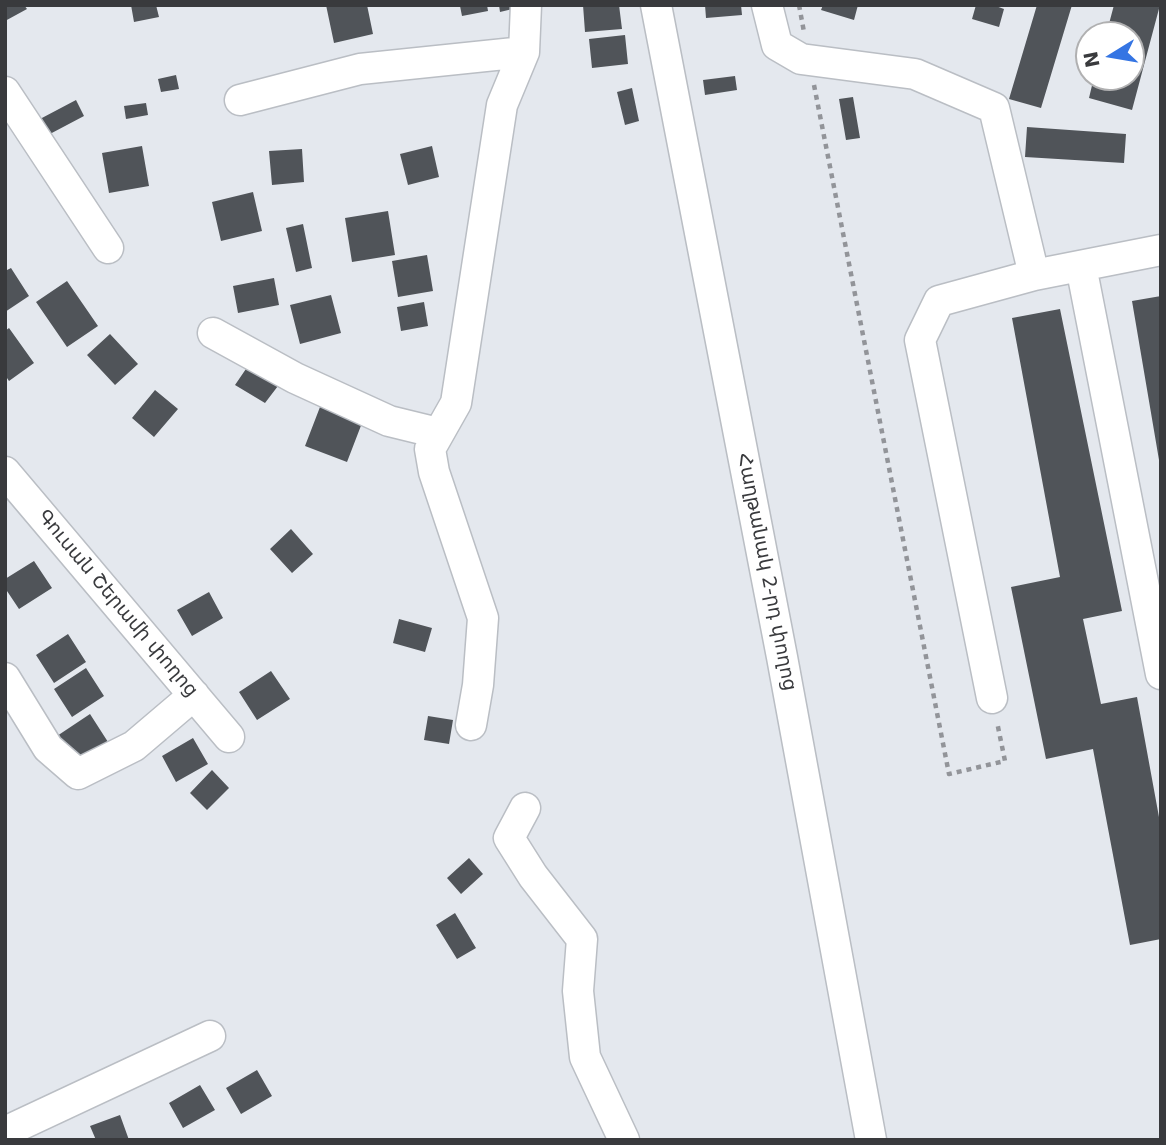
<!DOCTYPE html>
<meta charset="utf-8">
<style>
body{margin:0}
#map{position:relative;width:1166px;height:1145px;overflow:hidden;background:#e4e8ee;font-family:"DejaVu Sans",sans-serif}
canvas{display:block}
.frame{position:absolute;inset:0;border:7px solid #393a3d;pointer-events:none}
.north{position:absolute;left:1075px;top:21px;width:70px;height:70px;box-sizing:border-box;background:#fff;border:2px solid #b0b0b1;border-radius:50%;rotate:259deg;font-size:19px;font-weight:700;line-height:28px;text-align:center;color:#393a3d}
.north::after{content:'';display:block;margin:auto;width:24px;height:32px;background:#3575e3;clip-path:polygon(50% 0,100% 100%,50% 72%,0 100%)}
</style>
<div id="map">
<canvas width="1166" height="1145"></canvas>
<div class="frame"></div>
<div class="north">N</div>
</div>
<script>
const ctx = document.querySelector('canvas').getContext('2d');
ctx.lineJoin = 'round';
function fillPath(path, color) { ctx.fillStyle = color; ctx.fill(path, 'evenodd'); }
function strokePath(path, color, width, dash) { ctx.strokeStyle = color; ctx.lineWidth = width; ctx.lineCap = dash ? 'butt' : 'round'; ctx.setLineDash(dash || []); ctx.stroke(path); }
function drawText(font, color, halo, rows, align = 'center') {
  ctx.font = font + ' "DejaVu Sans","Noto Sans Armenian",sans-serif'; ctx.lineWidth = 7; ctx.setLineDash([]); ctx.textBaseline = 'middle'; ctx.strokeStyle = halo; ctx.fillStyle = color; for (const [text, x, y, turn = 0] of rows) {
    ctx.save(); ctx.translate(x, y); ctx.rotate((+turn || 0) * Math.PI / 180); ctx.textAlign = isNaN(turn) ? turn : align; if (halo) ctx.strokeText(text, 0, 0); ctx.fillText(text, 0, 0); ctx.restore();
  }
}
fillPath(new Path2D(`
 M5,5H24L27,9L5,21Z
 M131,5H156L159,17L134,22Z
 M326,5H367L373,34L334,43Z
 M487,5L488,11L462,16L460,6Z
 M499,5H525V6L500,12Z
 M583,5H619L622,29L585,32Z
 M705,5H741L742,15L706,18Z
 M823,5H858L854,20L821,10Z
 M976,5H993L1004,9L999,27L972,19Z
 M1037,5H1072L1041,108L1009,99Z
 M1114,5H1160L1132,110L1089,98L1094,77H1131V35H1106Z
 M625,35L628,64L592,68L589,39Z
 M176,75L179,89L161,92L158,79Z
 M735,76L737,90L705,95L703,80Z
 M632,88L639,121L625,125L617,92Z
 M853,97L860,138L846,140L839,99Z
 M76,100L84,116L48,135L40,119Z
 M146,103L148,115L126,119L124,106Z
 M1027,127L1126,134L1124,163L1025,157Z
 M142,146L149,186L109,193L102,153Z
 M432,146L439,177L408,185L400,154Z
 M302,149L304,182L272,185L269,151Z
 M253,192L262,231L221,241L212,202Z
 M388,211L395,255L352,262L345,218Z
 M303,224L312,268L296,272L286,228Z
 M427,255L433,291L398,297L392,261Z
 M11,268L29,296L5,312V271Z
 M274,278L279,305L238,313L233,286Z
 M67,281L98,326L67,347L36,302Z
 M331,295L341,333L300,344L290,305Z
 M1161,296V460H1159L1132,301Z
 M424,302L428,326L401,331L397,307Z
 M1060,309L1122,611L1083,619L1101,704L1137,697L1161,828V939L1130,945L1093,749L1046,759L1011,587L1060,577L1012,318Z
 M9,328L34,363L9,381L5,375V331Z
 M110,334L138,364L115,385L87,355Z
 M250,363L281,382L265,403L235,385Z
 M155,390L178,409L154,437L132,418Z
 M320,407L362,423L347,462L305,446Z
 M291,529L313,554L292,573L270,549Z
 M34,561L52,588L19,609L5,588V579Z
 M209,592L223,618L192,636L177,610Z
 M399,619L432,628L425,652L393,643Z
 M68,634L86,662L54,683L36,655Z
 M86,668L104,696L72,717L54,689Z
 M271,671L290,699L257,720L239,692Z
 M90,714L108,742L76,763L57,736Z
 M428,716L453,720L449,744L424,740Z
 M193,738L208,764L176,782L162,756Z
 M212,770L229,788L207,810L190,793Z
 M469,858L483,874L461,894L447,878Z
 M455,913L476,948L457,959L436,925Z
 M257,1070L272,1096L241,1114L226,1088Z
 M200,1085L215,1110L183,1128L169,1103Z
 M120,1115L129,1140H96L90,1126Z`), '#505459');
const minor = new Path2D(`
 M656,5L782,657L871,1140
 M767,5L777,45L801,59L915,74L994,108L1034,275L939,301L920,340L992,698
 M5,92L108,248
 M240,100L360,69L524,52
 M1081,266L1161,674
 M1034,275L1161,250
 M213,333L295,378L389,421L438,433
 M5,472L229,737
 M5,678L48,748L78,774L134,746L194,695
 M471,725L478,685L483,618L434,472L430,449L456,403L502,105L524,52L526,5
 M525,808L509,838L533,876L582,939L578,991L585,1057L624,1140
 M5,1132L210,1036`);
strokePath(minor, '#babec4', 33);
strokePath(new Path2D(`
 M799,5L804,32
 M814,85L949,774L1005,761L997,722`), '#929499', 4.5, [5, 5]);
strokePath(minor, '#fff', 30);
drawText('19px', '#393a3d', '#fff', [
 ["Հաղթանակ 2-րդ փողոց",766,572,79],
 ["Գուսան Շերամի փողոց",117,604,50]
]);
</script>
